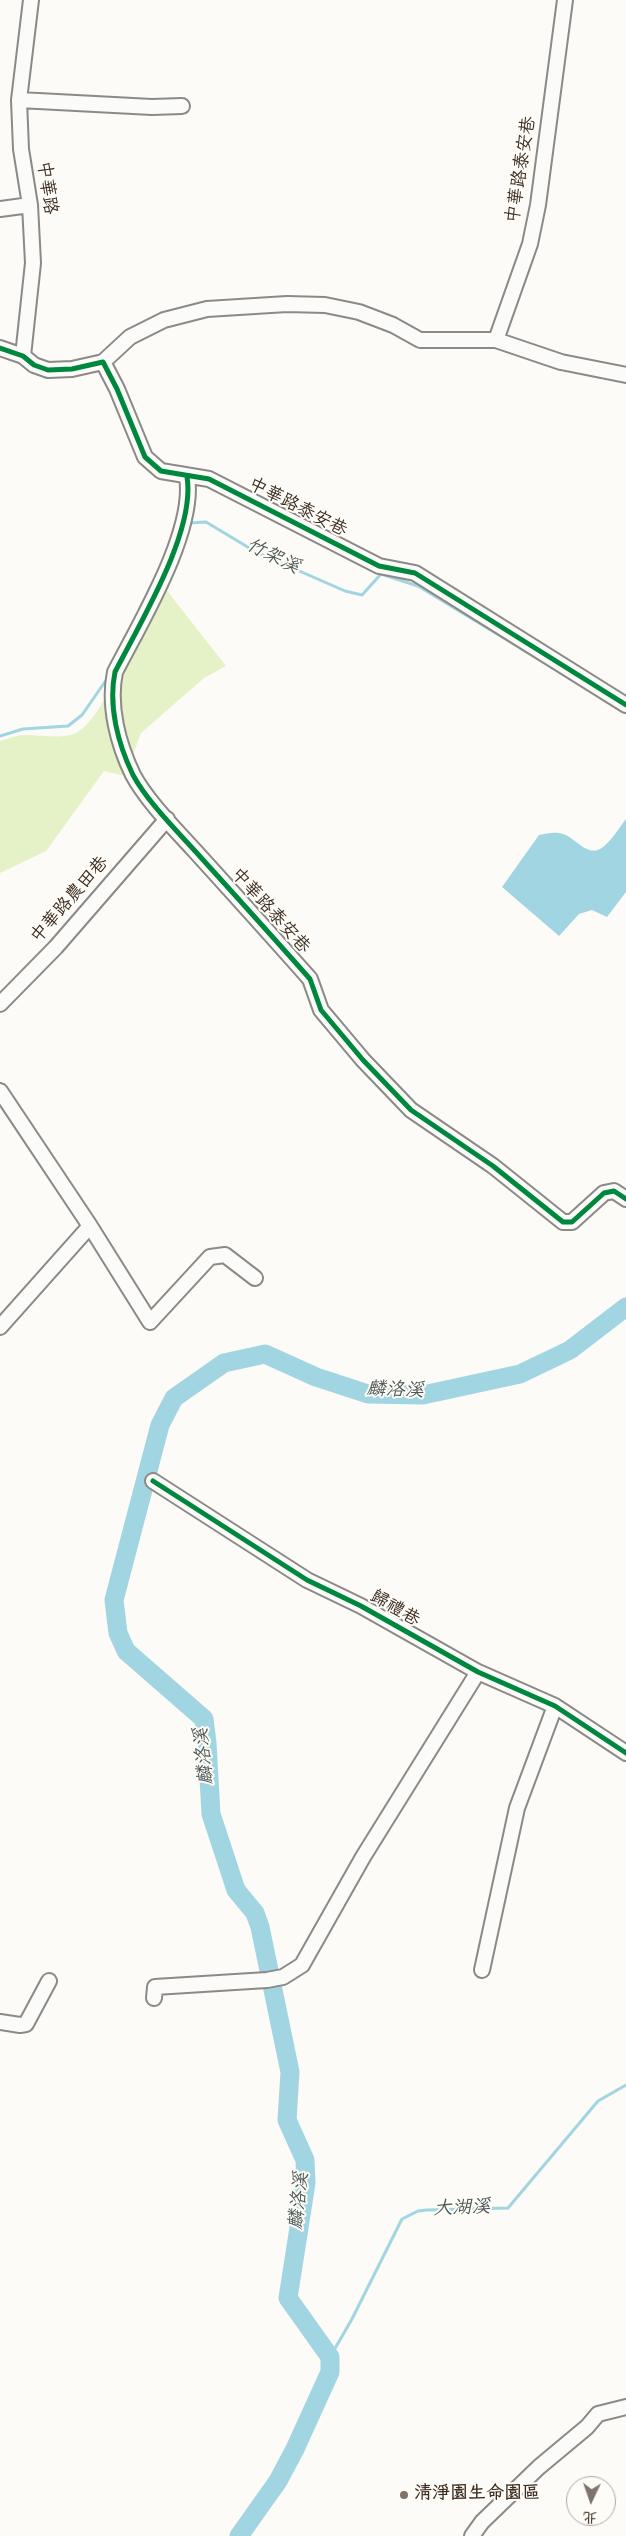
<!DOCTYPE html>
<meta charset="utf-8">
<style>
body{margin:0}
#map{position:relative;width:626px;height:2536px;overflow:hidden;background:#fcfbf8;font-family:"Gochi Hand","LXGW WenKai TC",sans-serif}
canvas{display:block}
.north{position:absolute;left:566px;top:2476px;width:50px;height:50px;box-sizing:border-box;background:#fdfcf7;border:1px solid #afa8a0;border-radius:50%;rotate:183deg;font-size:14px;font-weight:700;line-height:20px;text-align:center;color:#3b2a1e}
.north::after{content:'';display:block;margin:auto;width:18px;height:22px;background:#7f736a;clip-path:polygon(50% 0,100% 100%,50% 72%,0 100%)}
</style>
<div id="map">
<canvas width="626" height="2536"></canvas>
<div class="north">北</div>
</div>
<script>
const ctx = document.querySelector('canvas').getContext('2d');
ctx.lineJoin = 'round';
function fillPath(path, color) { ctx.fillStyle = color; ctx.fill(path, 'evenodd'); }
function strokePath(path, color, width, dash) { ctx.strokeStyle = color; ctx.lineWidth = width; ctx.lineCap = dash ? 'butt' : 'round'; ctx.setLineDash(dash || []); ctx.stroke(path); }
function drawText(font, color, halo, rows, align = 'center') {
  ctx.font = font + ' "Gochi Hand","LXGW WenKai TC",sans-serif'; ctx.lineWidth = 4; ctx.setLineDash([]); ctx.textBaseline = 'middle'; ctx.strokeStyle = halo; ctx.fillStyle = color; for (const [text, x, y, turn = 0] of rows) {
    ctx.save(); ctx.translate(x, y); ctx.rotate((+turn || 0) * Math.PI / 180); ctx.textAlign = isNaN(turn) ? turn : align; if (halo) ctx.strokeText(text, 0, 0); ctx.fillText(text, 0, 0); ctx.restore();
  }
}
fillPath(new Path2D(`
 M157,578L226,666L204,678L141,733L125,776L104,771L46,851L0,873V741C7,739 15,736 22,735C39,734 60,740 76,733C107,718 143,612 157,578Z`), '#e5f1c6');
fillPath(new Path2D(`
 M626,819V892L607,917L592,910L579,914L559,936L502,887L539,835C548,833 557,831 566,835C578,841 589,858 603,847C612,840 619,828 626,819Z`), '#a1d5e2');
strokePath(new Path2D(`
 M189,523L206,522L256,552L345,591L362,595L381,574L418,586L581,685
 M140,609L153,582H157
 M0,736L23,729L68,726L82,715L109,676
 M330,2357L352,2319L402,2219L418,2211L427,2210L508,2208L598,2101L626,2085`), '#a1d5e2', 3);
strokePath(new Path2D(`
 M239,2536L278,2481L295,2449L330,2372V2357L288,2298L306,2183L305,2160L287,2120L290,2072L260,1927L255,1913L236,1890L211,1814L207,1743L204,1719L126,1651L118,1633L114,1600L160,1425L174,1398L224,1363L265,1354L316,1377L368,1394L423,1395L520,1374L570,1350L626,1307`), '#a1d5e2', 19);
const minor = new Path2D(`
 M565,0L538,205L530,244L496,340L561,362L626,375
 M19,100L152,107L182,106
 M0,209L30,205
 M0,348L23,356L34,365L48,370L72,369L103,362L117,389L145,457L161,471L209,479L379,566L415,573L626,705
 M23,356L33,263L30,205L21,149L19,100L31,0
 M103,362L130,337L164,320L207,309L287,304L325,305L359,312L393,325L420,340H496
 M187,477C196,531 140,623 115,672C108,706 118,744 133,775C147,801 175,829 195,851C234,894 272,936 310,979L321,1010L363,1060L411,1110L493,1166L563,1222H572L604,1193L614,1191L626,1199
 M0,1004L56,947L167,819
 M0,1091L90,1226L150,1322L210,1257L225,1255L255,1278
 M0,1327L90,1226
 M153,1481L307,1580L361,1606L478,1672L555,1706L626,1753
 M482,1970L517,1808L555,1706
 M154,1998L155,1987L267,1980L283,1977L302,1965L363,1857L478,1672
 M0,2022L20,2025L26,2024L49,1981
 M472,2536L482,2522L539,2467L587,2427L598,2414L626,2407`);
strokePath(minor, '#8d8985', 18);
strokePath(minor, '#fbfbf9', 14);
strokePath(new Path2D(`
 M0,348L23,356L34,365L48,370L72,369L103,362L117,389L145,457L161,471L209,479L379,566L415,573L626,705
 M187,477C196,531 140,623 115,672C108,706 118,744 133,775C147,801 175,829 195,851C234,894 272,936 310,979L321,1010L363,1060L411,1110L493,1166L563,1222H572L604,1193L614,1191L626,1199
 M153,1481L307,1580L361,1606L478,1672L555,1706L626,1753`), '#00873e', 5);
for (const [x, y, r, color] of [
 [404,2495,5,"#7f736a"]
]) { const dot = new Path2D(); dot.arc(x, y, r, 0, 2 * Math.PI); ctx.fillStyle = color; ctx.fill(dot); strokePath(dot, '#fdfcf7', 2); }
drawText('18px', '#3b2a1e', '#fdfcf7', [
 ["中華路泰安巷",523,170,-81],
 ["中華路",45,188,82],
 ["中華路泰安巷",297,509,27],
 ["中華路農田巷",71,901,-49],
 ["中華路泰安巷",269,912,48],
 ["歸禮巷",394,1610,30]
]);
drawText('bold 18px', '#3b2a1e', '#fdfcf7', [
 ["清淨園生命園區",414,2495]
], 'left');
drawText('italic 19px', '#4e5856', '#fdfcf7', [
 ["竹架溪",272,558,26],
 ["麟洛溪",395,1392,2],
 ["麟洛溪",206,1756,-96],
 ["麟洛溪",301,2201,-84],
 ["大湖溪",462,2210,-2]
]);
</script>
